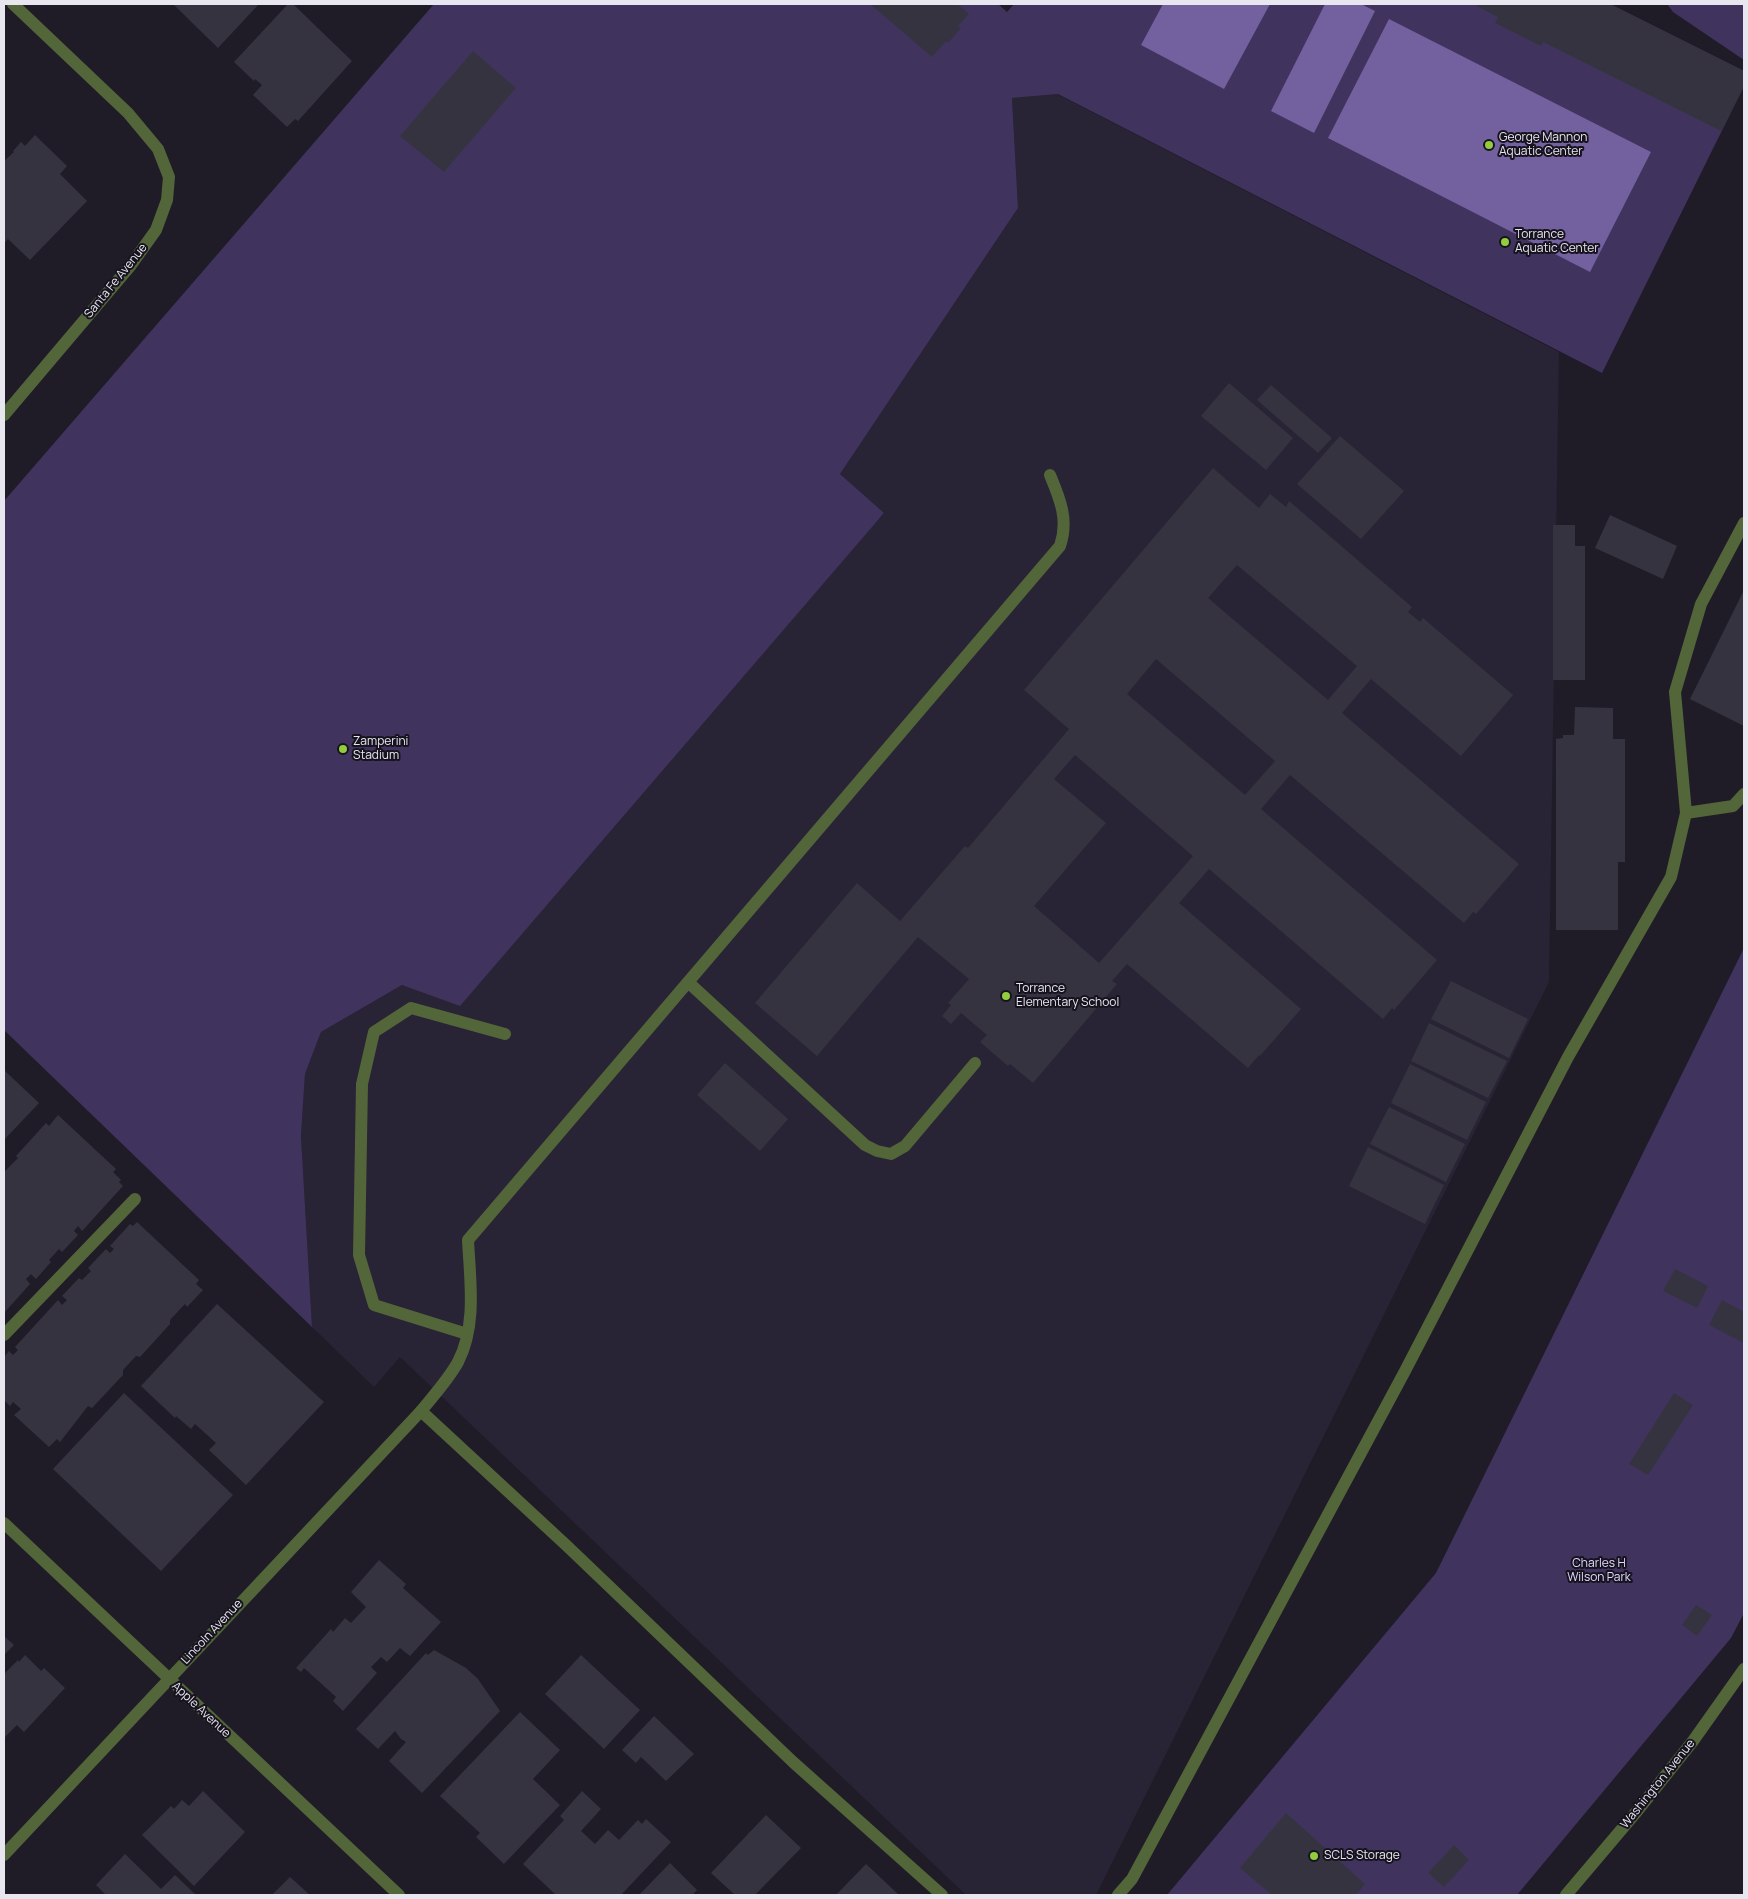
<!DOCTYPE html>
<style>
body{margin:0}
#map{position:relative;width:1748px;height:1899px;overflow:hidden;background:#1f1c28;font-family:Manrope,sans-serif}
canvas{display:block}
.frame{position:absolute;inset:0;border:5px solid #e8e6ee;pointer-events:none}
</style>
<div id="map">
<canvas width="1748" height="1899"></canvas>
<div class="frame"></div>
</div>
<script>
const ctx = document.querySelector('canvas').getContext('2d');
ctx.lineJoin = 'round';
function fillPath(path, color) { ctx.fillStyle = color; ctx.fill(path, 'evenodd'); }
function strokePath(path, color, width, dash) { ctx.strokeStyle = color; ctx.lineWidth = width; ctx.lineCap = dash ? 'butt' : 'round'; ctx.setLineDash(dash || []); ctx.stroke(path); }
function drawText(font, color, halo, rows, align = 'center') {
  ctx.font = font + ' Manrope,sans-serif'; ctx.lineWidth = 4; ctx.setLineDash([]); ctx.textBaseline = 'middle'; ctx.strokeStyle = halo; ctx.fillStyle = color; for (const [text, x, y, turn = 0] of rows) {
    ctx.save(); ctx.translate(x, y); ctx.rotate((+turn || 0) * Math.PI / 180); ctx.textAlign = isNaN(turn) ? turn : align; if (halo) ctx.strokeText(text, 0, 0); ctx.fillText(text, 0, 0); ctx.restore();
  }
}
fillPath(new Path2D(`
 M1057,94L1559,352L1549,982L1096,1895H966L400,1357L374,1387L312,1327L301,1136L305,1074L321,1032L402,985L884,514L840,474L1018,208L1012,98Z`), '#282335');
fillPath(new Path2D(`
 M434,4H998L1007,12L1014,4H1610L1744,71V86L1602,373L1058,94L1012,98L1018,208L840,474L884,513L460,1006L402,985L321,1032L305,1074L301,1136L312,1327L4,1030V501Z
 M1667,4H1744V60L1673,12Z
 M1744,948V1613L1731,1638L1517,1895H1167L1436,1573Z`), '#40335e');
fillPath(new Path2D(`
 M1163,4H1270L1224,89L1141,45Z
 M1325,4H1361L1375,11L1314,133L1271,111Z
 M1389,19L1651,152L1590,272L1328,138Z`), '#72609f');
fillPath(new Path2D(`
 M173,4H259L218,48Z
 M288,4H293L352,61L298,121L295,119L287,127L253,95L262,85L255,79L254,81L234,62Z
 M870,4H957L969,14L958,26L961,28L948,43L946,41L932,57Z
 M1473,4H1610L1744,71V86L1721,131L1543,42L1541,46L1495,23L1498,17Z
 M473,51L516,88L444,172L400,136Z
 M35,135L67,166L60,174L87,201L30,260L8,239L4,243V161L14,152L13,151L21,142L25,146Z
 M1229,383L1293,438L1266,470L1201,416Z
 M1271,385L1332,438L1318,453L1257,400Z
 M1340,436L1404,491L1361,539L1297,484Z
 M1213,468L1259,508L1270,494L1286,507L1289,501L1412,607L1408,612L1420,622L1423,618L1513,695L1461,756L1371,679L1342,713L1519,864L1476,914L1473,912L1464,923L1290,775L1261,809L1437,960L1394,1010L1392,1008L1383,1019L1209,869L1179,903L1301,1009L1260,1056L1259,1055L1248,1068L1127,964L1112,981L1117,984L1033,1083L1010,1064L1008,1066L980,1042L987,1035L961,1013L951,1024L942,1016L951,1005L948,1003L969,979L918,937L817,1056L755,1003L857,883L900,921L965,846L968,848L1069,729L1024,690ZM1237,565L1357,666L1328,700L1208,598ZM1156,659L1275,761L1245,795L1127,694ZM1075,755L1193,856L1099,963L1034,906L1106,823L1054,779Z
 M1610,515L1677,546L1663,579L1595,548Z
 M1553,525H1575V546H1585V680H1553Z
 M1744,590V726L1690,699Z
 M1575,707L1613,708V739H1625V862H1618V930H1556V739L1563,738V735H1574Z
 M1451,981L1528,1019L1509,1058L1431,1019Z
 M1429,1023L1507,1061L1488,1098L1411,1061Z
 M725,1063L788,1119L760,1151L697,1095Z
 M1410,1064L1486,1102L1467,1140L1391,1103Z
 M4,1070L39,1103L4,1140Z
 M1389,1107L1465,1144L1446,1182L1370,1144Z
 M58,1115L116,1169L113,1172L121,1180L119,1182L123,1186L82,1231L78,1226L74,1231L78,1235L62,1252L59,1249L49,1260L51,1262L36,1279L31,1274L26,1279L30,1284L4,1313V1172L18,1158L16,1156L46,1123L49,1126Z
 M1368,1147L1444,1185L1425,1224L1349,1186Z
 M137,1222L199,1280L196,1284L203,1290L187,1307L185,1304L170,1320V1324L140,1357L136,1356L123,1370V1375L92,1408L88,1406L60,1442L57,1439L49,1447L14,1415L21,1409L13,1402L10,1406L4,1400V1357L9,1351L13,1355L18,1350L15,1347L58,1300L62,1305L67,1300L62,1296L79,1278L82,1280L91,1271L88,1268L106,1249L110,1253L114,1249L110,1246L130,1224L133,1226Z
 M1675,1269L1708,1286L1697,1308L1663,1291Z
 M1722,1300L1744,1312V1343L1709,1325Z
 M217,1304L324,1402L246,1485L209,1450L216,1443L195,1424L191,1429L176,1416L175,1418L141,1386Z
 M124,1393L233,1495L161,1571L53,1469Z
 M1674,1393L1693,1405L1648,1475L1629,1464Z
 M379,1560L406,1584L403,1588L441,1622L410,1656L400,1648L387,1662L381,1657L371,1667L377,1673L343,1711L333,1701L336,1697L304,1668L301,1672L296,1668L331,1629L333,1632L345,1618L351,1623L366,1607L351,1592Z
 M1696,1605L1712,1615L1697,1636L1682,1625Z
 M4,1636L14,1645L4,1655Z
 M434,1650L466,1668L478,1679L500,1711L422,1793L389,1761L406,1742L401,1739L395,1731L378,1749L356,1729L426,1653L428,1655Z
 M25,1655L41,1671L44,1668L65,1688L24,1732L17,1725L4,1738V1674L18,1660L19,1662Z
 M581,1655L640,1710L604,1749L545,1694Z
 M520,1712L560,1750L533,1779L560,1805L504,1864L476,1837L480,1833L440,1796Z
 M654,1716L694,1754L666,1781L641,1757L636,1763L622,1750Z
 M203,1791L245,1832L194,1886L142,1835L171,1806L174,1809L182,1800L189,1806Z
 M582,1791L601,1809L581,1831L595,1844L608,1830L619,1840L638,1820L642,1824L646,1819L671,1842L621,1895H556L523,1864L564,1820L560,1816Z
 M1286,1813L1365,1884L1356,1895H1272L1240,1868Z
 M766,1815L801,1848L755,1895H735L711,1873Z
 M1454,1845L1469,1860L1444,1887L1428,1873Z
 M125,1854L161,1889L175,1875L196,1895H106L96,1885Z
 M670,1863L697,1890L692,1895H639Z
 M866,1864L898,1894L897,1895H836Z
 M290,1877L310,1895H272Z`), '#363340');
strokePath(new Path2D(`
 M1686,813L1733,806L1744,794
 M688,982L865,1145L877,1151L891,1154L905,1146L975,1063
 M467,1334L374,1305L359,1255L362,1084L374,1032L411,1008L505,1034
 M4,1335L135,1199
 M942,1895L793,1762L566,1545L421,1411C434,1395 448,1380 458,1362C477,1325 470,1280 468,1240L1060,546C1069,520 1060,499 1050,475
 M1118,1895L1132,1879L1405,1371L1568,1057L1671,877L1686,813L1675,692L1701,604L1744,523`), '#526639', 12);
strokePath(new Path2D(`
 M4,415L131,265L156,230L167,200L169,177L158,149L128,113L13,4
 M4,1523L399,1895
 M4,1855L421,1411`), '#526639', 12);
strokePath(new Path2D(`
 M1566,1895L1638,1810L1693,1741L1744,1669`), '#526639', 12);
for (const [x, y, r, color] of [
 [1489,145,5,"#93cc3d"],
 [1505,242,5,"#93cc3d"],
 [343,749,5,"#93cc3d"],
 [1006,996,5,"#93cc3d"],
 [1314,1856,5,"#93cc3d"]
]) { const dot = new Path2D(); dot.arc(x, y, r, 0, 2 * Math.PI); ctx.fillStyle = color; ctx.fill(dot); strokePath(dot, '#16131f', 2); }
drawText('12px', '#e8e6ee', '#16131f', [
 ["George Mannon",1499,138],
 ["Aquatic Center",1499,152],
 ["Torrance",1515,235],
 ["Aquatic Center",1515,249],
 ["Zamperini",353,742],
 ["Stadium",353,756],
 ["Torrance",1016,989],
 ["Elementary School",1016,1003],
 ["SCLS Storage",1324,1856]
], 'left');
drawText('12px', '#e8e6ee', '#16131f', [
 ["Santa Fe Avenue",116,281,-51],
 ["Lincoln Avenue",212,1632,-47],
 ["Apple Avenue",201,1710,43],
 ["Washington Avenue",1658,1784,-51]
]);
drawText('12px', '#e1d8fe', '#16131f', [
 ["Charles H",1599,1564],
 ["Wilson Park",1599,1578]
]);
</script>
